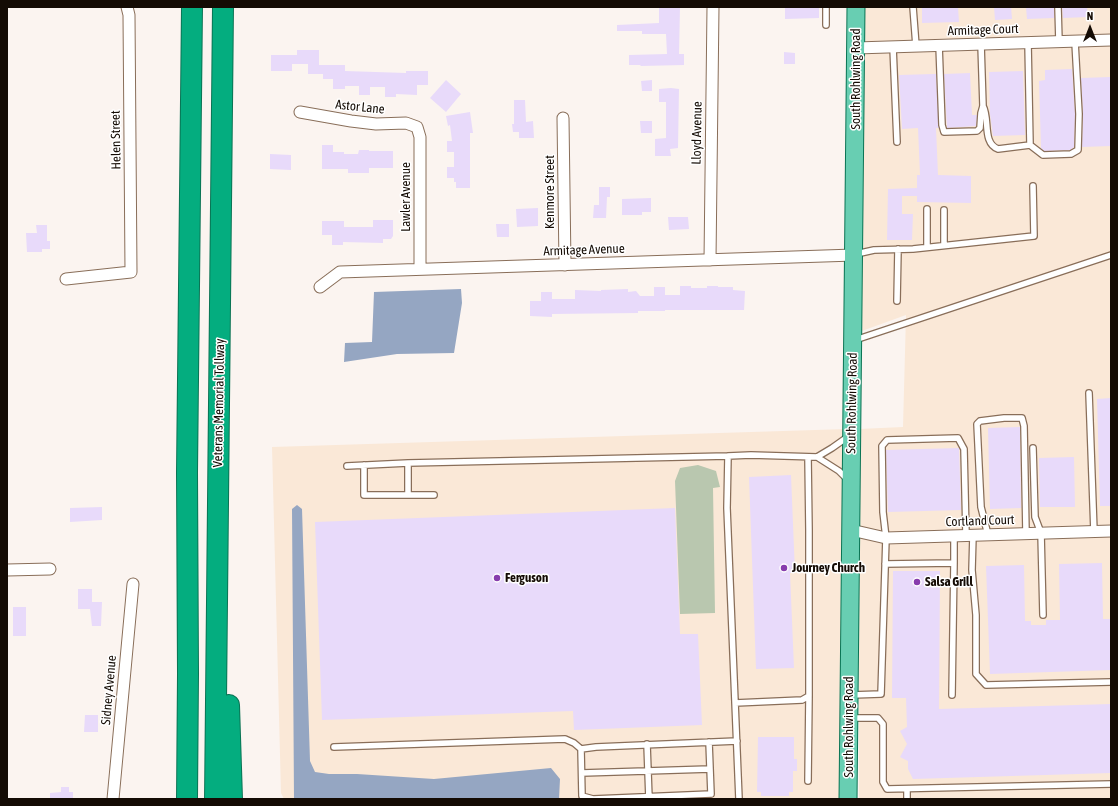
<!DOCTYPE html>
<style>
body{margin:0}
#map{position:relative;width:1118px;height:806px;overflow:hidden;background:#fbf4f0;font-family:"Asap Condensed",sans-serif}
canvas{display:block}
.frame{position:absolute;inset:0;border:8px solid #140b04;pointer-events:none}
.north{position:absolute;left:1070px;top:8px;width:40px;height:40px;-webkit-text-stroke:3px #fff;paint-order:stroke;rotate:0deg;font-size:11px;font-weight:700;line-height:16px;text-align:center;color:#140b04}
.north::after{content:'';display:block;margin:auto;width:14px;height:18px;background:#140b04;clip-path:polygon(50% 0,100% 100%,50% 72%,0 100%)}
</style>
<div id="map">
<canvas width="1118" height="806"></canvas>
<div class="frame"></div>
<div class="north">N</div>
</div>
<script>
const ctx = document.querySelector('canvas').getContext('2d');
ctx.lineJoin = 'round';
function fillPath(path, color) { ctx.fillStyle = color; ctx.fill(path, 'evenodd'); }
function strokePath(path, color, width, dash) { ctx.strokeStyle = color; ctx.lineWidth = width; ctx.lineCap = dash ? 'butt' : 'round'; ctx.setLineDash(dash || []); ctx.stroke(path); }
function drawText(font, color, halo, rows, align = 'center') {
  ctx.font = font + ' "Asap Condensed",sans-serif'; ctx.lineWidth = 3; ctx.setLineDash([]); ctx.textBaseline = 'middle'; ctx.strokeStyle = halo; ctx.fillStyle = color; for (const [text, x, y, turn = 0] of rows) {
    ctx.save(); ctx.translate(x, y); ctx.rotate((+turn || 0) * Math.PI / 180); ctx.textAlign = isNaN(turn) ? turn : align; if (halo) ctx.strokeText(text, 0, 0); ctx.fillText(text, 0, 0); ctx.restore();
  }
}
fillPath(new Path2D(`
 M862,7H1111V799H859V429L903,427L906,315L859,332Z
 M847,429L843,799H284L281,793L272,447Z`), '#fae8d7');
fillPath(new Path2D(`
 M698,465L716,471L720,487L713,488L715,613L680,614L675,481L680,468Z`), '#b9c7af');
fillPath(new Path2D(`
 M461,289L462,303L454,353L397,354L344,362L345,343L372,342L374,292Z
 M297,505L302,509L310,761L315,772L329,774H357L434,779L551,768L560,779L559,799H294L292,509Z`), '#95a6c2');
fillPath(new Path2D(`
 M659,7H680L679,54H684V65L641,66L640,65H629V55L667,54L666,34H642V31H617V25L659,23Z
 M785,7H819V18L785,19Z
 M922,7H958L959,22L922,23Z
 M994,7H1011L1012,19L995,20Z
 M1026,7H1054V18L1027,19Z
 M1062,7H1087L1088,17L1063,18Z
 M297,50H319V65H345V71L406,73V71H428V85H417V95L396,94V97H385V87H370V95H359V86H345V89H333V79H323V74H308V64H292V71H271V55H297Z
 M784,52L795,53V64H784Z
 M1072,69L1075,114L1074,147L1070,150L1044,151L1041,148L1039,81L1045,80V70Z
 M1023,71L1025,135L993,136L990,114L989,72Z
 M970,73L972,115H977L976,126L947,128L944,74Z
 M934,74H936L939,128H936L938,175L971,176V203L917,202V196H902V214H913L912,240H887L888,189L917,188V175H920L918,128L902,129L899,75Z
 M1110,77L1111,146L1082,147L1083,114L1081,78Z
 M446,80L461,94L446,112L430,98Z
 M652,80V91H642L641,81Z
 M671,88L679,89L678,148L670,149L671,156H655V139L666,138V102H659V89Z
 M514,100H525L526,122L533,121L534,138H519V132H513L512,124H514Z
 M470,112L473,133H470V188H456V182H454V178H447V167H454V152H447V141H452L450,125L448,126L446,116Z
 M640,121H652V133H641Z
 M322,145H333V152H344V154H358L359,150H369V151H393V168H369V173H348V169H322Z
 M270,154L291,155V170L270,169Z
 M599,187H610V197H607L606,218H593L594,205H599Z
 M651,198V212H642V215H622V199Z
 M538,208V226L517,227L516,209Z
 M668,217H688L689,229L669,230Z
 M373,220H393V236L391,239H383V243L343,242V245H332V235H322V221H344V227H373Z
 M496,224H509V237H497Z
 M36,225H47V241H50V249H42V252H27L26,233H37Z
 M680,286H691V288H707V286H718V287H733V290L745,291L744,310H665V311H638V313L552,314V317L530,316V301H541V292H552V299H575V290L601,291V290L628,289V292L636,291L640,296H654V287H665V295H680Z
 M1111,398V506H1100L1097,399Z
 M1020,427L1021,508L990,509L988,428Z
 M959,448L961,510L888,512L886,450Z
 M1074,457L1075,507H1040L1039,458Z
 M791,475L795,573H790L794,668L756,669L749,477Z
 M102,507V520L70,522V508Z
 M675,508L680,634H698L702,725L574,730L573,711L322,720L315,522Z
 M1102,563L1103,619H1111V670L990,674L986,566L1024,565L1025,621H1031V625H1046V620H1060L1059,564Z
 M893,571H940L939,709L1111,704V773L913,779L908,769V761L900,757L907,744L900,731L907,727L906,698H892Z
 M78,589H92V602H102L101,626H92L90,609H78Z
 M13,607H26V636H13Z
 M85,715H98V732H84Z
 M758,737H794V759H797V771H793V792H789V796H761V792H757Z
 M61,787H69V792H73V799H50V793L61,792Z`), '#e8dafa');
const lane = new Path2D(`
 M913,7L916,46
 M1058,7L1059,42
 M826,25V7
 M939,45L942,125L944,132L977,131L980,128L981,113L983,106L981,44
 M893,47L897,142
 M983,106C990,119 982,143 998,149L1030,145L1028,43
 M1030,145L1043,155L1071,154L1078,150L1079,114L1075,42
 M944,245V210
 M927,247V209
 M856,254L874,250L913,249L1034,236L1033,186
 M897,301L898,249
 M855,340L1111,255
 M1089,393L1094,532
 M1033,448L1035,517L1041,533L1043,615
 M817,457L839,471L847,479
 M364,465V495H434
 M347,466L408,463L728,456
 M408,495V463
 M973,535L972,570L976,615V674L986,685L1111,682
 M988,535L981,507L977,424L980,421L1004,418H1022L1024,426L1026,533
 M885,564L954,563V536
 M852,695L881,694L886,538L883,512L882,446L887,440L958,438L964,449L966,535
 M952,695L954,563
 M735,703L802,700L809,696V530L808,457
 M851,718H878L883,724V782L887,789L1111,784
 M647,744L649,799
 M334,747L565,739L574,743L581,749L596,747L737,741
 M581,749L582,796L593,799L711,794L709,742
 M582,773L710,769
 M808,781L809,696
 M739,799L727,508L728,456L751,455L817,457L832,448L849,436
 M907,799V789`);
const street = new Path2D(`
 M856,48L1111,40
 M300,112L351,121L376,124L406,123L417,127L420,137V269
 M563,118L565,265
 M710,260L713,7
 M66,279L131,272L129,15L127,7
 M320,287L340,272L854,255
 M851,530L886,538L1111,531
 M7,570L50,569
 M113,799L133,584`);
const primary = new Path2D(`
 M848,799L856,7`);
const highway = new Path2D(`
 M229,705L232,799
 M187,799L188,674L187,472L192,7
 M215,799L223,7`);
strokePath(lane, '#896e59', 8);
strokePath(street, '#896e59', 13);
strokePath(primary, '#0a7454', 19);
strokePath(highway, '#0a7454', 22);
strokePath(lane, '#fff', 5.5);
strokePath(street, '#fff', 11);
strokePath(primary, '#68ceb2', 17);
strokePath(highway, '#04ad7f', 20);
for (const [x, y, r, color] of [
 [784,568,4,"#873cad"],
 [497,578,4,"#873cad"],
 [917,582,4,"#873cad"]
]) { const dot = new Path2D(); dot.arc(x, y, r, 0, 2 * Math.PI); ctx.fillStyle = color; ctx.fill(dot); strokePath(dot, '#fff', 1.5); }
drawText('13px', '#140b04', '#fff', [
 ["Armitage Court",983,30,-2],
 ["South Rohlwing Road",856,79,-90],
 ["Astor Lane",360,107,6],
 ["Lloyd Avenue",697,133,-89],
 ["Helen Street",116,140,-91],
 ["Kenmore Street",550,192,-90],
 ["Lawler Avenue",406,197,-90],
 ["Armitage Avenue",584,250,-2],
 ["Veterans Memorial Tollway",219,403,-89],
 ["South Rohlwing Road",852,403,-89],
 ["Cortland Court",980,521,-2],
 ["Sidney Avenue",109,690,-85],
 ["South Rohlwing Road",849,727,-90]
]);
drawText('bold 13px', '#140b04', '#fff', [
 ["Journey Church",792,568],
 ["Ferguson",505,578],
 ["Salsa Grill",925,582]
], 'left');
</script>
